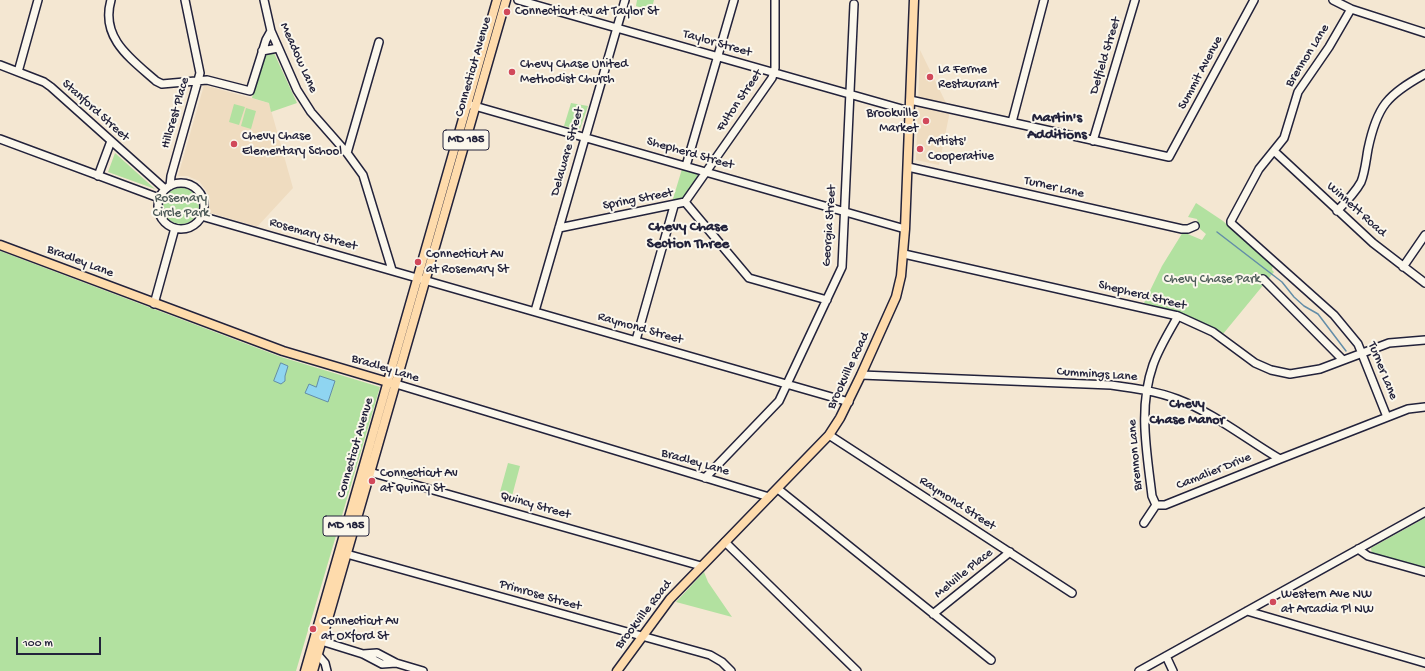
<!DOCTYPE html>
<style>
body{margin:0}
#map{position:relative;width:1425px;height:671px;overflow:hidden;background:#f4e7d2;font-family:"Gochi Hand",sans-serif}
canvas{display:block}
.scale{position:absolute;left:16px;top:637px;width:85px;height:18px;box-sizing:border-box;border:2px solid #22223b;border-top:0;padding-left:5px;font-size:12px;line-height:14px;white-space:nowrap;color:#22223b;-webkit-text-stroke:3px #fbf7ec;paint-order:stroke}
</style>
<div id="map">
<canvas width="1425" height="671"></canvas>
<div class="scale">100 m</div>
</div>
<script>
const ctx = document.querySelector('canvas').getContext('2d');
ctx.lineJoin = 'round';
function fillPath(path, color) { ctx.fillStyle = color; ctx.fill(path, 'evenodd'); }
function strokePath(path, color, width, dash) { ctx.strokeStyle = color; ctx.lineWidth = width; ctx.lineCap = dash ? 'butt' : 'round'; ctx.setLineDash(dash || []); ctx.stroke(path); }
function drawText(font, color, halo, rows, align = 'center') {
  ctx.font = font + ' "Gochi Hand",sans-serif'; ctx.lineWidth = 4; ctx.setLineDash([]); ctx.textBaseline = 'middle'; ctx.strokeStyle = halo; ctx.fillStyle = color; for (const [text, x, y, turn = 0] of rows) {
    ctx.save(); ctx.translate(x, y); ctx.rotate((+turn || 0) * Math.PI / 180); ctx.textAlign = isNaN(turn) ? turn : align; if (halo) ctx.strokeText(text, 0, 0); ctx.fillText(text, 0, 0); ctx.restore();
  }
}
fillPath(new Path2D(`
 M920,50L950,111L939,165L916,160Z
 M204,85L269,103L293,188L257,227L208,212L210,200L207,192L199,181L187,176H178Z`), '#efdcc0');
fillPath(new Path2D(`
 M637,0H654L651,11L636,6Z
 M274,53L297,103L271,112L269,103L252,98L264,56Z
 M571,103L588,106L580,129L564,126Z
 M234,104L245,107L239,125L229,122Z
 M246,108L256,111L251,129L241,126Z
 M115,153L155,189L108,172Z
 M682,169L697,174L699,178L684,200L672,202Z
 M163 206a18 18 0 1 1 36 0a18 18 0 1 1-36 0Z
 M1196,203L1223,221L1273,265L1272,270L1274,272L1223,334L1187,315L1144,303L1162,266L1183,232L1202,240L1206,234L1200,229L1197,219L1188,217Z
 M0,251L281,357L380,387L296,671H0Z
 M508,463L520,466L512,496L500,492Z
 M1425,518V570L1372,555L1371,548Z
 M704,572L708,582L732,617L676,602Z`), '#b2e1a0');
const water = new Path2D(`
 M281,363L288,366L285,376V381L281,384L274,381Z
 M320,376L335,381L328,402L305,393L309,384L316,387Z`);
fillPath(water, '#8fd5f1');
strokePath(water, '#638da8', 1);
strokePath(new Path2D(`
 M1217,232L1282,282L1294,297L1304,306L1318,314L1346,351`), '#638da8', 1.5);
const minor = new Path2D(`
 M111,0C100,38 131,59 156,81L162,84L207,80L250,91L266,40L271,31
 M264,0L271,31L297,90L311,112L347,153L363,175L392,270
 M518,0L909,111
 M1333,0L1351,9L1425,33
 M1351,9L1329,47L1298,92L1284,138L1259,169L1231,221V223L1334,315L1358,344L1387,417
 M262,51L278,48
 M0,65L44,82L51,87L165,189
 M18,72L38,0
 M910,100L1169,157L1254,0
 M471,105L905,229
 M1012,122L1044,0
 M0,139L159,198
 M1093,141L1135,0
 M1274,151L1373,243L1425,283
 M347,153L379,42
 M686,166L734,0
 M908,167L1182,229H1188L1195,226
 M98,176L111,141
 M158 206a23 23 0 1 1 46 0a23 23 0 1 1-46 0Z
 M170,186L171,176L200,73L185,0
 M685,202L772,78L775,68V0
 M1337,211C1346,202 1355,193 1361,182C1365,172 1366,160 1368,149C1377,106 1387,95 1425,74
 M201,216L849,402
 M559,228L685,202L749,278L827,300
 M904,254L1178,316L1213,332L1255,363L1271,370L1290,374L1320,369L1389,343L1425,340
 M1403,267L1425,235
 M1263,279L1343,360
 M154,304L175,228
 M535,311L625,0
 M636,340L674,206
 M861,375L1111,385C1133,388 1156,391 1177,399C1214,413 1246,439 1280,459L1408,409L1425,407
 M396,384L769,497
 M829,435L1072,593
 M366,471L701,566
 M705,478L779,401L842,267L854,4
 M778,489L991,660
 M1156,505H1165L1280,459
 M1144,523L1156,505L1152,496C1147,453 1138,408 1153,365C1159,348 1169,332 1178,316
 M725,542L857,671
 M1358,549L1368,556L1425,572
 M343,553L710,655L722,662L731,671
 M1247,611L1425,663
 M933,614L1010,552
 M318,640L363,654L382,664L396,663
 M363,654L377,653L396,663L423,671
 M318,655L325,663L327,671
 M1166,656L1173,671
 M1139,671L1425,512`);
const major = new Path2D(`
 M0,245L283,351L391,383
 M305,671L497,0
 M313,671L506,0
 M617,671L670,599L829,435L840,418L861,375L896,297L901,276L905,229L914,0`);
strokePath(minor, '#22223b', 10);
strokePath(major, '#22223b', 11);
strokePath(minor, '#fbf7ec', 7);
strokePath(major, '#fedbac', 8);
for (const [x, y, r, color] of [
 [507,12,4,"#d1495b"],
 [512,72,4,"#d1495b"],
 [930,77,4,"#d1495b"],
 [926,121,4,"#d1495b"],
 [234,144,4,"#d1495b"],
 [920,149,4,"#d1495b"],
 [418,262,4,"#d1495b"],
 [372,481,4,"#d1495b"],
 [1273,602,4,"#d1495b"],
 [313,629,4,"#d1495b"]
]) { const dot = new Path2D(); dot.arc(x, y, r, 0, 2 * Math.PI); ctx.fillStyle = color; ctx.fill(dot); strokePath(dot, '#fbf7ec', 1.5); }
for (const [x, y, w] of [
 [466,140,46],
 [346,526,46]
]) { const box = new Path2D(); box.roundRect(x - w / 2, y - 10, w, 20, 3); ctx.fillStyle = '#fbf7ec'; ctx.fill(box); strokePath(box, '#22223b', 1); }
drawText('bold 12px', '#22223b', null, [
 ["MD 185",466,140],
 ["MD 185",346,526]
]);
drawText('13px', '#22223b', '#fbf7ec', [
 ["Connecticut Av at Taylor St",515,12],
 ["Chevy Chase United",520,65],
 ["Methodist Church",520,80],
 ["La Ferme",938,70],
 ["Restaurant",938,85],
 ["Brookville",918,114,"right"],
 ["Market",918,129,"right"],
 ["Chevy Chase",242,137],
 ["Elementary School",242,152],
 ["Artists'",928,142],
 ["Cooperative",928,157],
 ["Connecticut Av",426,255],
 ["at Rosemary St",426,270],
 ["Connecticut Av",380,474],
 ["at Quincy St",380,489],
 ["Western Ave NW",1281,595],
 ["at Arcadia Pl NW",1281,610],
 ["Connecticut Av",321,622],
 ["at Oxford St",321,637]
], 'left');
drawText('13px', '#22223b', '#fbf7ec', [
 ["Taylor Street",717,44,16],
 ["Delfield Street",1106,56,-73],
 ["Brennon Lane",1308,56,-58],
 ["Meadow Lane",298,58,66],
 ["Connecticut Avenue",474,67,-74],
 ["Summit Avenue",1201,73,-62],
 ["Fulton Street",740,101,-56],
 ["Stanford Street",95,111,42],
 ["Hillcrest Place",176,113,-74],
 ["Delaware Street",568,152,-74],
 ["Shepherd Street",690,154,16],
 ["Turner Lane",1054,188,13],
 ["Spring Street",638,200,-11],
 ["Winnett Road",1356,210,42],
 ["Georgia Street",830,226,-86],
 ["Rosemary Street",313,235,16],
 ["Bradley Lane",80,262,21],
 ["Shepherd Street",1142,296,14],
 ["Raymond Street",640,329,16],
 ["Bradley Lane",385,369,17],
 ["Brookville Road",849,371,-65],
 ["Turner Lane",1382,371,68],
 ["Cummings Lane",1097,375,4],
 ["Connecticut Avenue",356,448,-74],
 ["Brennon Lane",1136,455,-95],
 ["Bradley Lane",695,463,16],
 ["Camalier Drive",1214,472,-22],
 ["Raymond Street",957,504,33],
 ["Quincy Street",535,506,16],
 ["Melville Place",964,574,-39],
 ["Primrose Street",540,596,16],
 ["Brookville Road",644,615,-52]
]);
drawText('13px', '#4d5b59', '#fbf7ec', [
 ["Rosemary",181,199],
 ["Circle Park",181,214],
 ["Chevy Chase Park",1212,280]
]);
drawText('bold 14px', '#22223b', '#fbf7ec', [
 ["Chevy",1187,405],
 ["Chase Manor",1187,421]
]);
drawText('bold 15px', '#22223b', '#fbf7ec', [
 ["Martin's",1057,119],
 ["Additions",1057,136],
 ["Chevy Chase",688,228],
 ["Section Three",688,245]
]);
</script>
